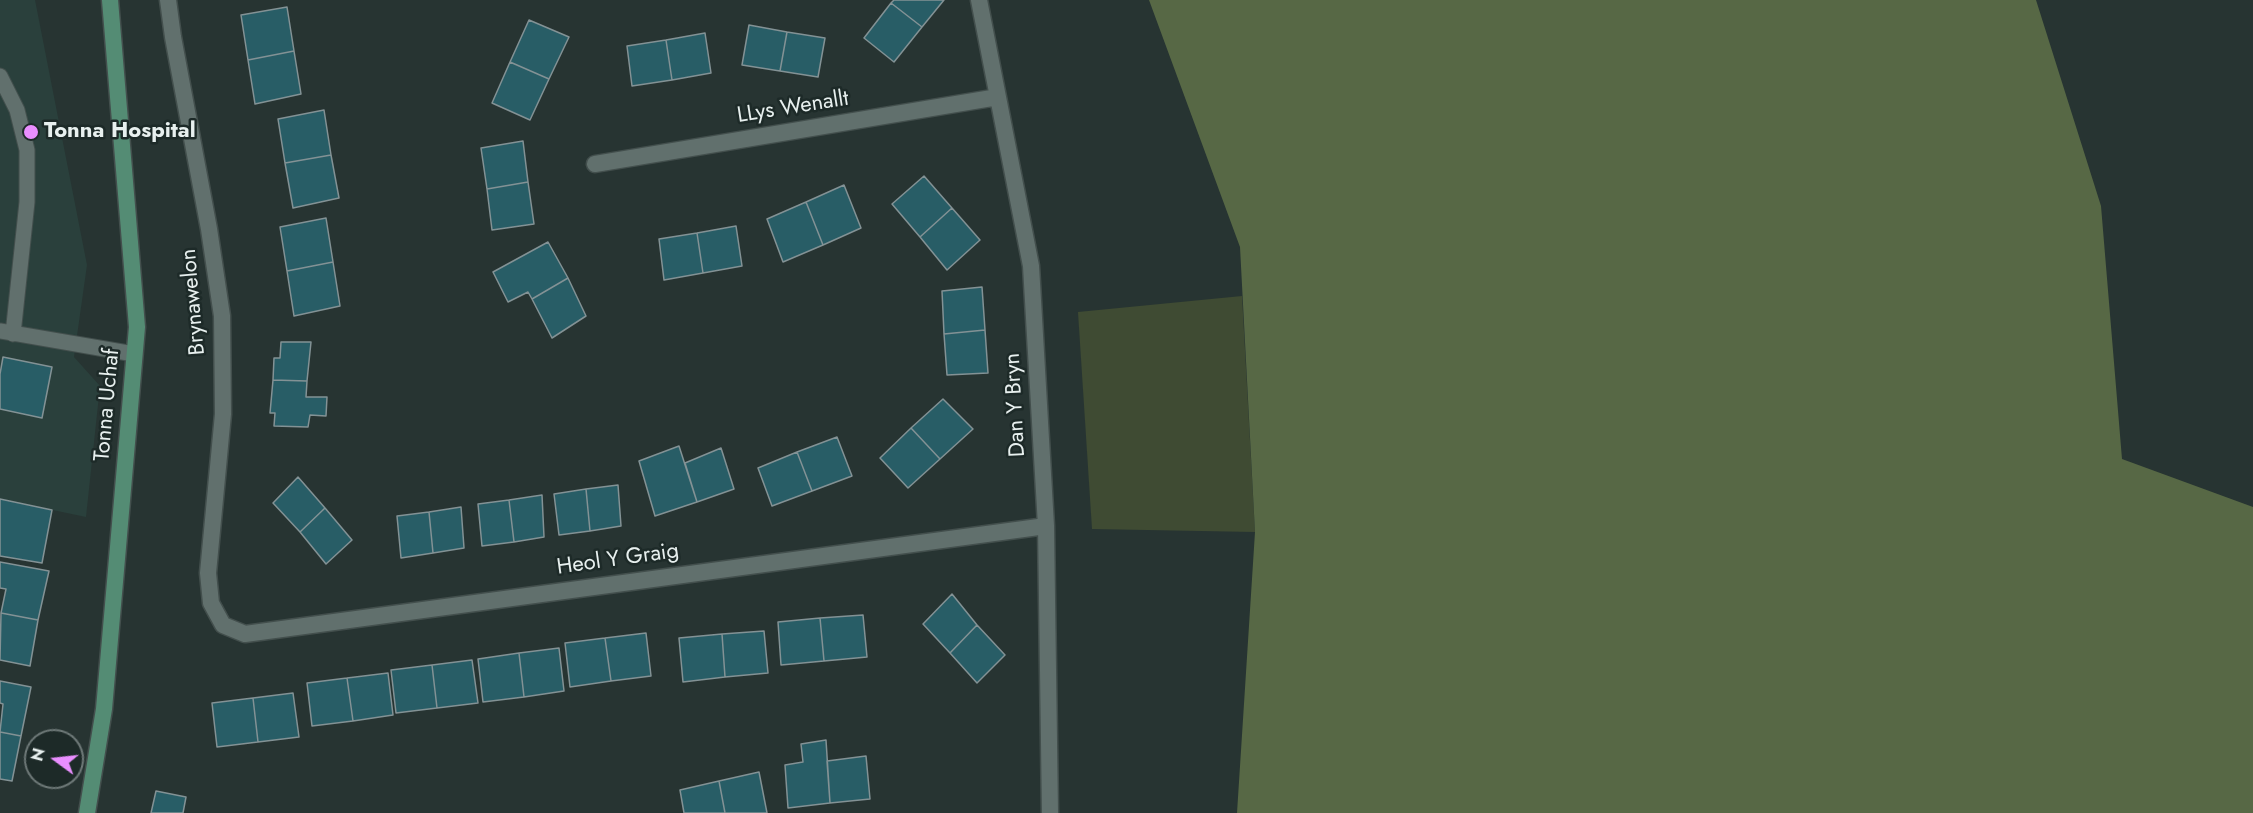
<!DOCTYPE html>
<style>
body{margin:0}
#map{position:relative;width:2253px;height:813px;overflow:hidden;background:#273432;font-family:Jost,sans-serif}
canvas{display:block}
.north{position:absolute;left:24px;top:729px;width:60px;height:60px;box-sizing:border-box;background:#1d2a28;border:2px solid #6e7978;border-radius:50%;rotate:285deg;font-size:16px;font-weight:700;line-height:24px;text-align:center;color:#e8f0ef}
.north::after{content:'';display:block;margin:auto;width:21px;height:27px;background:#e98efe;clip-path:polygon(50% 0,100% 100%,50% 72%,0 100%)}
</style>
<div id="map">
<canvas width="2253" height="813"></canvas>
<div class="north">N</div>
</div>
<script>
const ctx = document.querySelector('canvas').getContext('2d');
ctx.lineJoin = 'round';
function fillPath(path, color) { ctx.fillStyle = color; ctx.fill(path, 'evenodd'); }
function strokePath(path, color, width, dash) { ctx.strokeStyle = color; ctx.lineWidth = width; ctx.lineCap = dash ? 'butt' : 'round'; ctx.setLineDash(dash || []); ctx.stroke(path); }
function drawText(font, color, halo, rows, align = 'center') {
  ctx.font = font + ' Jost,sans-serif'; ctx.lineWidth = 5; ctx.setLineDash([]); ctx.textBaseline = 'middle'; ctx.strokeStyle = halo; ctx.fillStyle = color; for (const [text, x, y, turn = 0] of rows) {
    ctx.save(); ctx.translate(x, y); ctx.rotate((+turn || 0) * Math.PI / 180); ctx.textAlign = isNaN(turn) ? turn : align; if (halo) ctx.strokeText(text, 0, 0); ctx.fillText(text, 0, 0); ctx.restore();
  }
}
fillPath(new Path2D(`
 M0,0H35L87,265L74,357L100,386L86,517L0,499Z`), '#2a403c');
fillPath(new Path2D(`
 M1242,296L1255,532L1092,529L1078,312Z`), '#3f4b33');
fillPath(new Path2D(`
 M1149,0H2036L2101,206L2122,459L2253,507V813H1237L1255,532L1240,247Z`), '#576845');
const building = new Path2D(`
 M894,0H944L922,27L891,3Z
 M891,3L922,27L894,62L864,38Z
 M287,7L294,51L248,60L241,15Z
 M529,20L569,37L549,79L510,62Z
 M749,25L787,32L780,71L742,65Z
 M787,32L825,38L818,77L780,71Z
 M705,33L711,73L672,80L666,40Z
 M666,40L672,80L632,86L627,46Z
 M294,51L301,94L255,104L248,60Z
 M510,62L549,79L530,120L492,103Z
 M324,110L331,155L285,163L278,119Z
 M523,141L528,182L487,189L481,148Z
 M331,155L339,198L293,208L285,163Z
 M924,176L952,208L920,237L892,204Z
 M528,182L534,224L492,230L487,189Z
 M844,185L861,228L823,245L806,202Z
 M806,202L823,245L783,262L767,219Z
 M952,208L980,240L947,270L920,237Z
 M326,218L333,262L287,271L280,227Z
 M736,226L742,266L703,273L697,233Z
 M697,233L703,273L664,280L659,239Z
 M548,242L568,278L532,299L528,292L508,302L493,272Z
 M333,262L340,306L294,316L287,271Z
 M568,278L586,316L552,338L532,299Z
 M982,287L985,330L944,334L942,291Z
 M985,330L988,373L947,375L944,334Z
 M281,342H311L307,381L273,380L274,358H280Z
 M3,357L52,367L42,418L0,409V374Z
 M273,380L307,381L306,397H327L326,416L310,415L308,427L274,426L275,413H270Z
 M943,399L973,429L940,459L911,428Z
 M911,428L940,459L908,488L880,458Z
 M837,437L852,476L812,491L797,452Z
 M679,446L697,502L655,516L639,461Z
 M721,448L734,489L697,502L685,463Z
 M797,452L812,491L772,506L758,468Z
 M298,477L325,508L300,532L273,503Z
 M618,485L621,526L590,531L586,489Z
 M586,489L590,531L559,535L554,494Z
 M542,495L544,537L514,542L509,500Z
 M0,499L52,510L42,563L0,556Z
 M509,500L514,542L482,546L478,504Z
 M461,507L464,548L433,553L429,512Z
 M325,508L352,540L326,564L300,532Z
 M429,512L433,553L401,558L397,516Z
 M0,562L49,571L38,620L1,613L6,589L0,588Z
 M952,594L977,625L950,653L923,624Z
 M1,613L38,620L30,666L0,660Z
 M863,615L867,657L824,661L820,618Z
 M820,618L824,661L781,665L778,622Z
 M977,625L1005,655L977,683L950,653Z
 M764,631L768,673L725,677L722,634Z
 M646,633L651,676L611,681L605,638Z
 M722,634L725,677L683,682L679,638Z
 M605,638L611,681L570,687L565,643Z
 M559,648L564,691L524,697L519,653Z
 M519,653L524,697L483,702L478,659Z
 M472,660L478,703L437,708L432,665Z
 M432,665L437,708L396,713L391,670Z
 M388,673L393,715L353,721L347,678Z
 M347,678L353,721L312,726L307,683Z
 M0,681L31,687L21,736L0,732L3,704L0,703Z
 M293,693L299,737L258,742L253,698Z
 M253,698L258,742L217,747L212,703Z
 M0,732L21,736L12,781L0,779Z
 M826,740L830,803L788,808L785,765L803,762L801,744Z
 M866,756L870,799L830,803L827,761Z
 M759,772L767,813H725L719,781Z
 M719,781L725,813H684L680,790Z
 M156,791L186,797L183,813H151Z`);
fillPath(building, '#285d66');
strokePath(building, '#839295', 1.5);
const service = new Path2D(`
 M0,76L17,110L27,150V202L13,334
 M0,331L134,354`);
const minor = new Path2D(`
 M168,0L173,37L209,229L222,316L223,414L208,573L211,603L223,625L245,634L1046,526
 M979,0L1031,266L1046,526L1050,813
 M595,164L998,97`);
const secondary = new Path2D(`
 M87,813L104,709L137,327L110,0`);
strokePath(service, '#434f4d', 17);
strokePath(minor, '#434f4d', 19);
strokePath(secondary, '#434f4d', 19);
strokePath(service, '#61706d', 15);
strokePath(minor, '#61706d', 16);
strokePath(secondary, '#548c74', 16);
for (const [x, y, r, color] of [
 [31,132,8,"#e98efe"]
]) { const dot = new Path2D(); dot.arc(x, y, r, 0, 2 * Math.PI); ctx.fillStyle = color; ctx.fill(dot); strokePath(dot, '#1d2a28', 2); }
drawText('22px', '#e8f0ef', '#1d2a28', [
 ["LLys Wenallt",793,108,-9],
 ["Brynawelon",194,302,-95],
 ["Tonna Uchaf",108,405,-85],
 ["Dan Y Bryn",1016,405,-93],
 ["Heol Y Graig",618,560,-8]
]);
drawText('bold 22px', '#e8f0ef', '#1d2a28', [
 ["Tonna Hospital",44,132]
], 'left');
</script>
